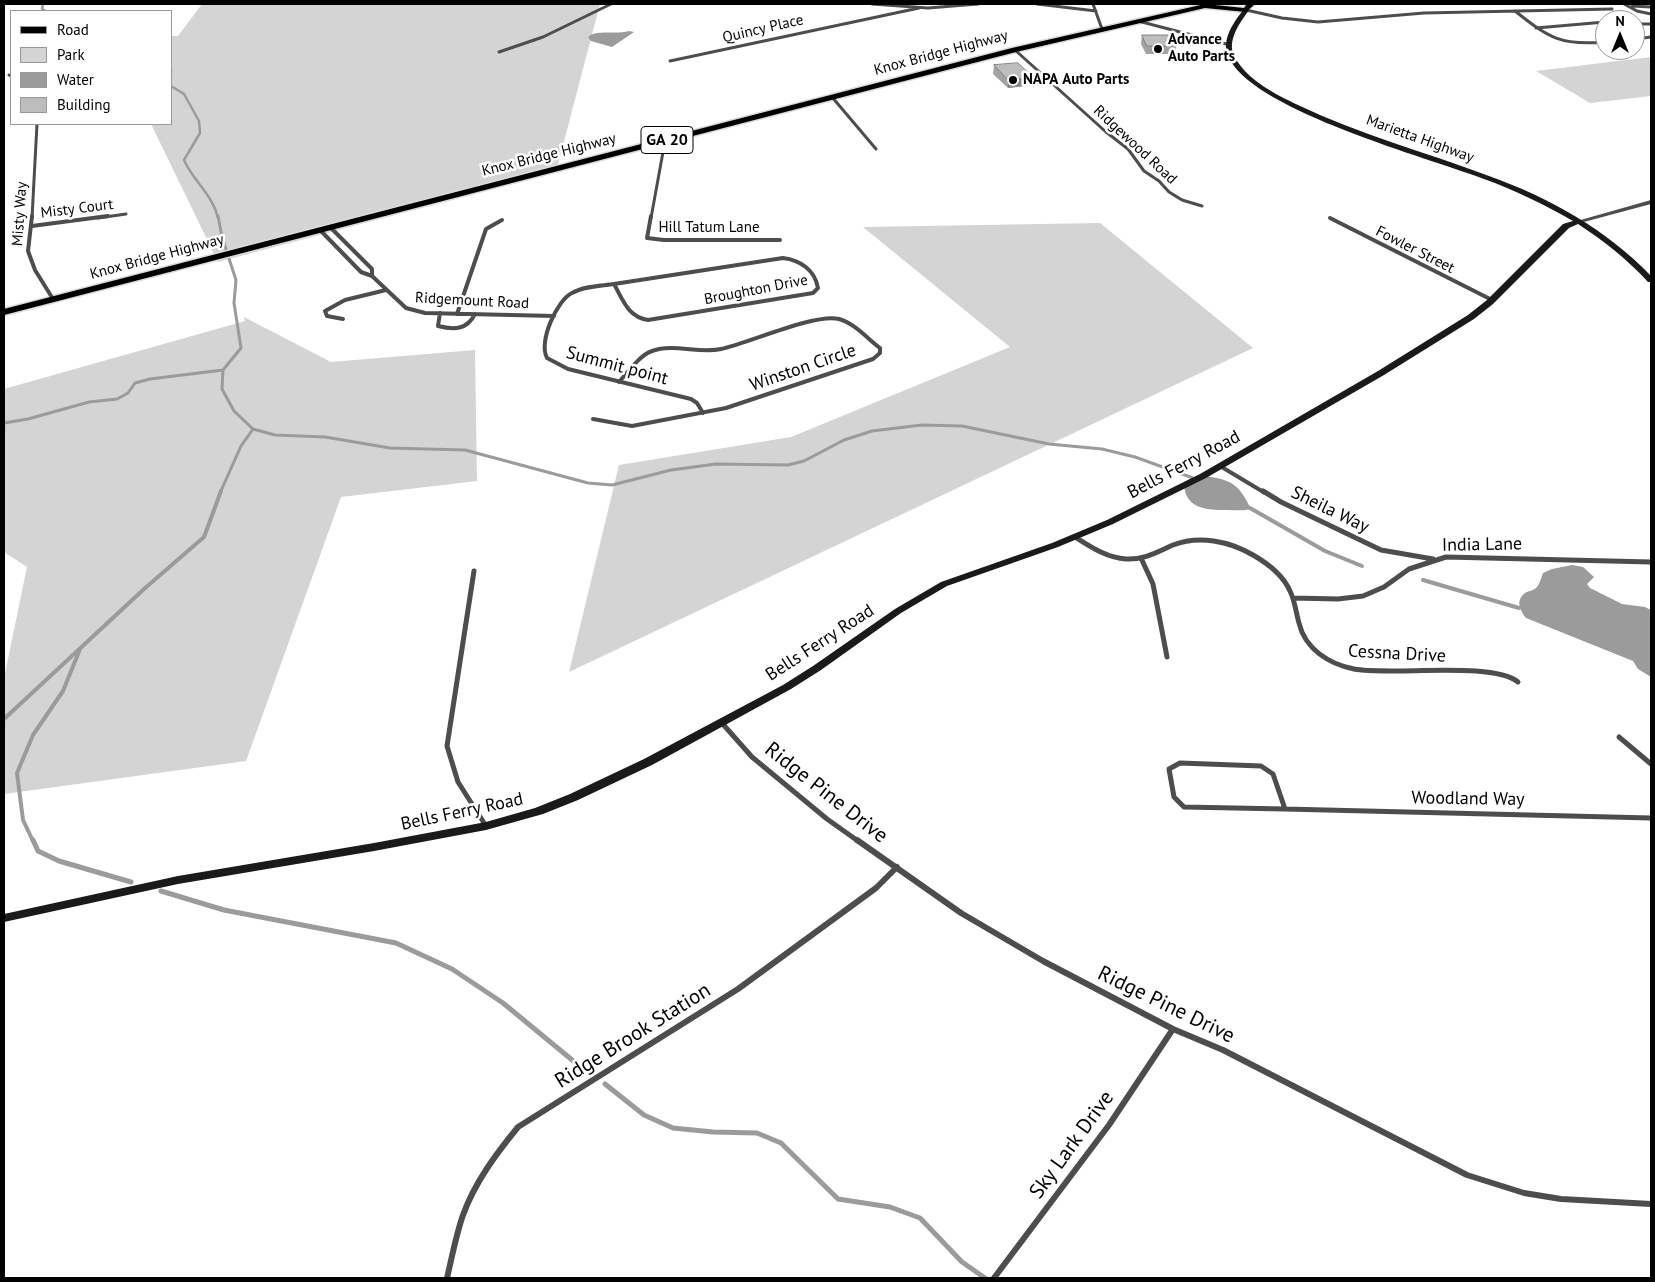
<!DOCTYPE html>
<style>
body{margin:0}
#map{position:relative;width:1655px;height:1282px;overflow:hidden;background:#fff;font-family:"PT Sans",sans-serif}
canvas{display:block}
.frame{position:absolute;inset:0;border:5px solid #000;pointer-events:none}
.legend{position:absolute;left:10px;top:10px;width:162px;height:115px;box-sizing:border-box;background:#fff;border:1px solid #999;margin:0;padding:6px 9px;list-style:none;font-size:15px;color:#000}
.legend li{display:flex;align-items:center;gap:10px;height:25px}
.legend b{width:25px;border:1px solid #999}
.north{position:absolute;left:1595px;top:10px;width:50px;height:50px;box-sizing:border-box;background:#fff;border:1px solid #999;border-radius:50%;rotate:0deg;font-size:14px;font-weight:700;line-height:20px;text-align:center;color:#000}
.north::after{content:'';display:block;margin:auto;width:18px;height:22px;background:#000;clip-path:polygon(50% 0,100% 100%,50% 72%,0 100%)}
</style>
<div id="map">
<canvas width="1655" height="1282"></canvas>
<div class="frame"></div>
<ul class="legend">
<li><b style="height:6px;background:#000"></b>Road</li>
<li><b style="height:14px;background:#d4d4d4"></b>Park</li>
<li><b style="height:14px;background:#9b9b9b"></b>Water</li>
<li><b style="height:14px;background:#bdbdbd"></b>Building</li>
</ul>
<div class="north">N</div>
</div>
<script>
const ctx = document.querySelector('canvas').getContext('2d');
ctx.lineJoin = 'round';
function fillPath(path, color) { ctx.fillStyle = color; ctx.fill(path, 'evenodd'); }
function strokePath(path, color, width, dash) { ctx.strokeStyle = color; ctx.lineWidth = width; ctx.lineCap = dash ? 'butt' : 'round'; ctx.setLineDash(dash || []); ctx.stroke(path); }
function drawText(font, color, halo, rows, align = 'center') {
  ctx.font = font + ' "PT Sans",sans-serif'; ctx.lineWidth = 5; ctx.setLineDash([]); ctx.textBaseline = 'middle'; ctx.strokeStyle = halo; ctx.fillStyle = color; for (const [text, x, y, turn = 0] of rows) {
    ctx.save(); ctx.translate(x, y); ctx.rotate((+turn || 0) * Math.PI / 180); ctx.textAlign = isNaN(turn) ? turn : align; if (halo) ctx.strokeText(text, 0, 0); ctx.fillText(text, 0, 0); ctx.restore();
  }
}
fillPath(new Path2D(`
 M202,4H600L556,172L218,262L151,124H171V36H178Z
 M1651,57V96L1590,103L1536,71Z
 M1100,223L1253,348L569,672L619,465L791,437L1010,347L863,227Z
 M244,317L331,362L475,350L477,481L341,497L246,761L4,794V678L27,567L4,552V389L245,321Z`), '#d4d4d4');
fillPath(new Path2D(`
 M629,31L634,32L612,47L591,41L588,37C596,29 617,35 629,31Z
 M1203,476C1231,479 1239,484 1251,509C1244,511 1235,510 1227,510C1206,510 1184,509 1184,482L1195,477Z
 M1572,565L1583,567L1594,577L1587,584L1590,588L1622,604L1645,607L1651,610V677L1638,669L1633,661L1526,618C1520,610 1515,601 1525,593C1528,591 1533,591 1536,588C1540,584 1541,578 1543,573L1552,569Z`), '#9b9b9b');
strokePath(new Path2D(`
 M43,4L42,9L46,11
 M171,68V73
 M171,86L184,94L199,121L200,133L184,160C193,181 213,195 218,218`), '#9b9b9b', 2.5);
strokePath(new Path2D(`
 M218,216L222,237L236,280L234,303L241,348L223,370L222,389L234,411L253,429L275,435L325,437L390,448L465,450L588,483L612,485L671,470L716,464L788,465L804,461L844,440L872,431L922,425L962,426L1049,444L1102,449L1135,457L1193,478
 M4,423L28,419L89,402L117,399L128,393L135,383L150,379L223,370
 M220,493L241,446L253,429`), '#9b9b9b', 3);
strokePath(new Path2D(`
 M1250,508L1325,551L1362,566
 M1423,580L1519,608
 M4,719L144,589L204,537L221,491
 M33,841L23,820L17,773L33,735L63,691L80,649`), '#9b9b9b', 4);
strokePath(new Path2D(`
 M33,840L38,851L59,861L131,882
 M161,891L224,910L396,943L452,969L503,1003L577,1064
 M605,1084L644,1115L673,1128L713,1132L757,1133L781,1143L838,1199L890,1207L920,1218L962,1262L985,1278`), '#9b9b9b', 5);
const primary = new Path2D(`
 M1205,4L1244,8L1247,4H1255L1246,12L1205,8L1016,52L4,315V309L1012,48Z`);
strokePath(primary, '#dbdbdb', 3);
strokePath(new Path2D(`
 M872,4L928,8L978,4
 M1037,4L1096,11
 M1093,4L1102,29
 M1624,4L1637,11L1651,14
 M1632,6L1651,7
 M1246,10L1282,18L1318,22L1424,13L1612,9
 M1515,11C1549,38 1561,46 1605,42
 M1138,21L1230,45
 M1641,24H1651
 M1536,28L1605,22
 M1635,39L1651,37
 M1015,50L1106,132L1128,149L1144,171L1159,181L1169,192L1182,200L1202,206
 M499,52L543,37L611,4
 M670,61L919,8
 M9,75L11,76
 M832,97L876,149
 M32,218L37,124
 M98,218L126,214
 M651,218L665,141`), '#4d4d4d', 3);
strokePath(new Path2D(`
 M32,216L28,251L35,270L53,299
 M651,216L647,238L664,240H780
 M1330,218L1492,300
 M32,226L108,216
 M330,227L372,269V276
 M320,230L361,272L372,276L406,308L425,313L554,316
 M783,258C800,260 815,270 818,288L813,293L648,320C628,317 623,300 614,284Z
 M614,284C601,286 584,286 572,293C557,300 538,342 547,358L568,369L691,399L697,403L703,413
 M440,313L438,326C454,330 467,330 475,314
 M457,314L486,229L502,220
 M343,319L327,316L325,311L345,300L386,290
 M593,419L632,426L726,408L873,359L880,353V348C868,339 854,323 839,319C815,313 749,343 721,349C699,354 674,343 652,351C640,355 628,372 619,382
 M1220,466L1265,493`), '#4d4d4d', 4);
strokePath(new Path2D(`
 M1263,491L1281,502L1381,550L1433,559
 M1075,537C1091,547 1107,558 1126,559C1144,560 1157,552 1173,545C1199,535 1229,541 1253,555C1267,563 1283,575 1290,591C1295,601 1296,613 1299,623C1305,649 1329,664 1354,669C1391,676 1492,661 1518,682
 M1141,558L1153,584L1167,657
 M474,571L447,746L458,782L486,826
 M1293,598L1338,599L1363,596L1384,587L1409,569L1446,557L1651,562
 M721,722L752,757L827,819L858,841
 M1619,737L1651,764
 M1180,763L1261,766L1273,774L1285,809L1184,807L1174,797L1169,769Z
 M1285,809L1651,818`), '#4d4d4d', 5);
strokePath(new Path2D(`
 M857,840L961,913L1043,961L1173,1029L1223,1050L1467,1175L1524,1193L1561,1199L1651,1204
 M447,1278C452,1257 456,1235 463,1215C475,1182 496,1154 518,1127L738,989L876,888L897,867
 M994,1278L1109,1125L1173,1029`), '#4d4d4d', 6);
fillPath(new Path2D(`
 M1651,200V204L1580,223L1577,221Z`), '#4d4d4d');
fillPath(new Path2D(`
 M1244,9L1249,10C1239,24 1224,44 1237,61C1251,82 1275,94 1298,105C1359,134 1425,152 1489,176C1550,198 1606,229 1651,276V282H1648C1627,259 1604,241 1578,224L1569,228L1493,304L1474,319L1384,375L1206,478L1113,524L1058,547L947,586L901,613L821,670L791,689L652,765L578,800L543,814L486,830L374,851L178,884L4,922V914L178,876L374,843L486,822L535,808L570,794L644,759L783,685L813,666L895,609L941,582L1052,543L1107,520L1200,474L1378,371L1468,315L1487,300L1563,224L1573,221C1545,205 1515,190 1484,179C1426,157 1259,112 1230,60C1219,42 1233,23 1244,9Z`), '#1a1a1a');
fillPath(primary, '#000');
fillPath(new Path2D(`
 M1142,35L1176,46L1175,54H1146L1141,44Z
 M994,65L1032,85L1008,88L993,74Z`), '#a3a3a3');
fillPath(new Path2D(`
 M1033,77L1032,85L1008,88V80Z`), '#848484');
const building = new Path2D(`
 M1142,35H1171L1176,46H1147Z
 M1018,63L1033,77L1008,80L994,65Z`);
fillPath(building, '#bdbdbd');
strokePath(building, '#848484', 1);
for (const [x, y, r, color] of [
 [1158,49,5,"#000"],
 [1013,80,5,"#000"]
]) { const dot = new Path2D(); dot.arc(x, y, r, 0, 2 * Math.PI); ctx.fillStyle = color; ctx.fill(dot); strokePath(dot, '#fff', 2); }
drawText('15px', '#000', '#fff', [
 ["Quincy Place",763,29,-13],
 ["Knox Bridge Highway",941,53,-15],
 ["Marietta Highway",1420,139,20],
 ["Ridgewood Road",1135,145,43],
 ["Knox Bridge Highway",549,155,-14],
 ["Misty Court",77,209,-7],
 ["Misty Way",20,214,-86],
 ["Hill Tatum Lane",709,228],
 ["Fowler Street",1415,250,27],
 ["Knox Bridge Highway",157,257,-15],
 ["Broughton Drive",756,290,-11],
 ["Ridgemount Road",472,301,3]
]);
drawText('bold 15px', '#000', '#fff', [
 ["Advance",1168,40],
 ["Auto Parts",1168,57],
 ["NAPA Auto Parts",1023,80]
], 'left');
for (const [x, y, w] of [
 [667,140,52]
]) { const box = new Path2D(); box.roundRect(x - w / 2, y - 13.5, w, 27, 4); ctx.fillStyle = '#fff'; ctx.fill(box); strokePath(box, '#000', 1); }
drawText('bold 16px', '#000', null, [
 ["GA 20",667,140]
]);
drawText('18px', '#000', '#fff', [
 ["Summit point",617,366,15],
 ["Winston Circle",803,368,-19],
 ["Bells Ferry Road",1184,465,-28],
 ["Sheila Way",1330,510,26],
 ["India Lane",1482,545,-1],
 ["Bells Ferry Road",820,643,-33],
 ["Cessna Drive",1397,654,3],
 ["Woodland Way",1468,799,1],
 ["Bells Ferry Road",462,812,-12]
]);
drawText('21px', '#000', '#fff', [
 ["Ridge Pine Drive",826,793,38],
 ["Ridge Pine Drive",1166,1005,26],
 ["Ridge Brook Station",633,1036,-32],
 ["Sky Lark Drive",1072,1145,-54]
]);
</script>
